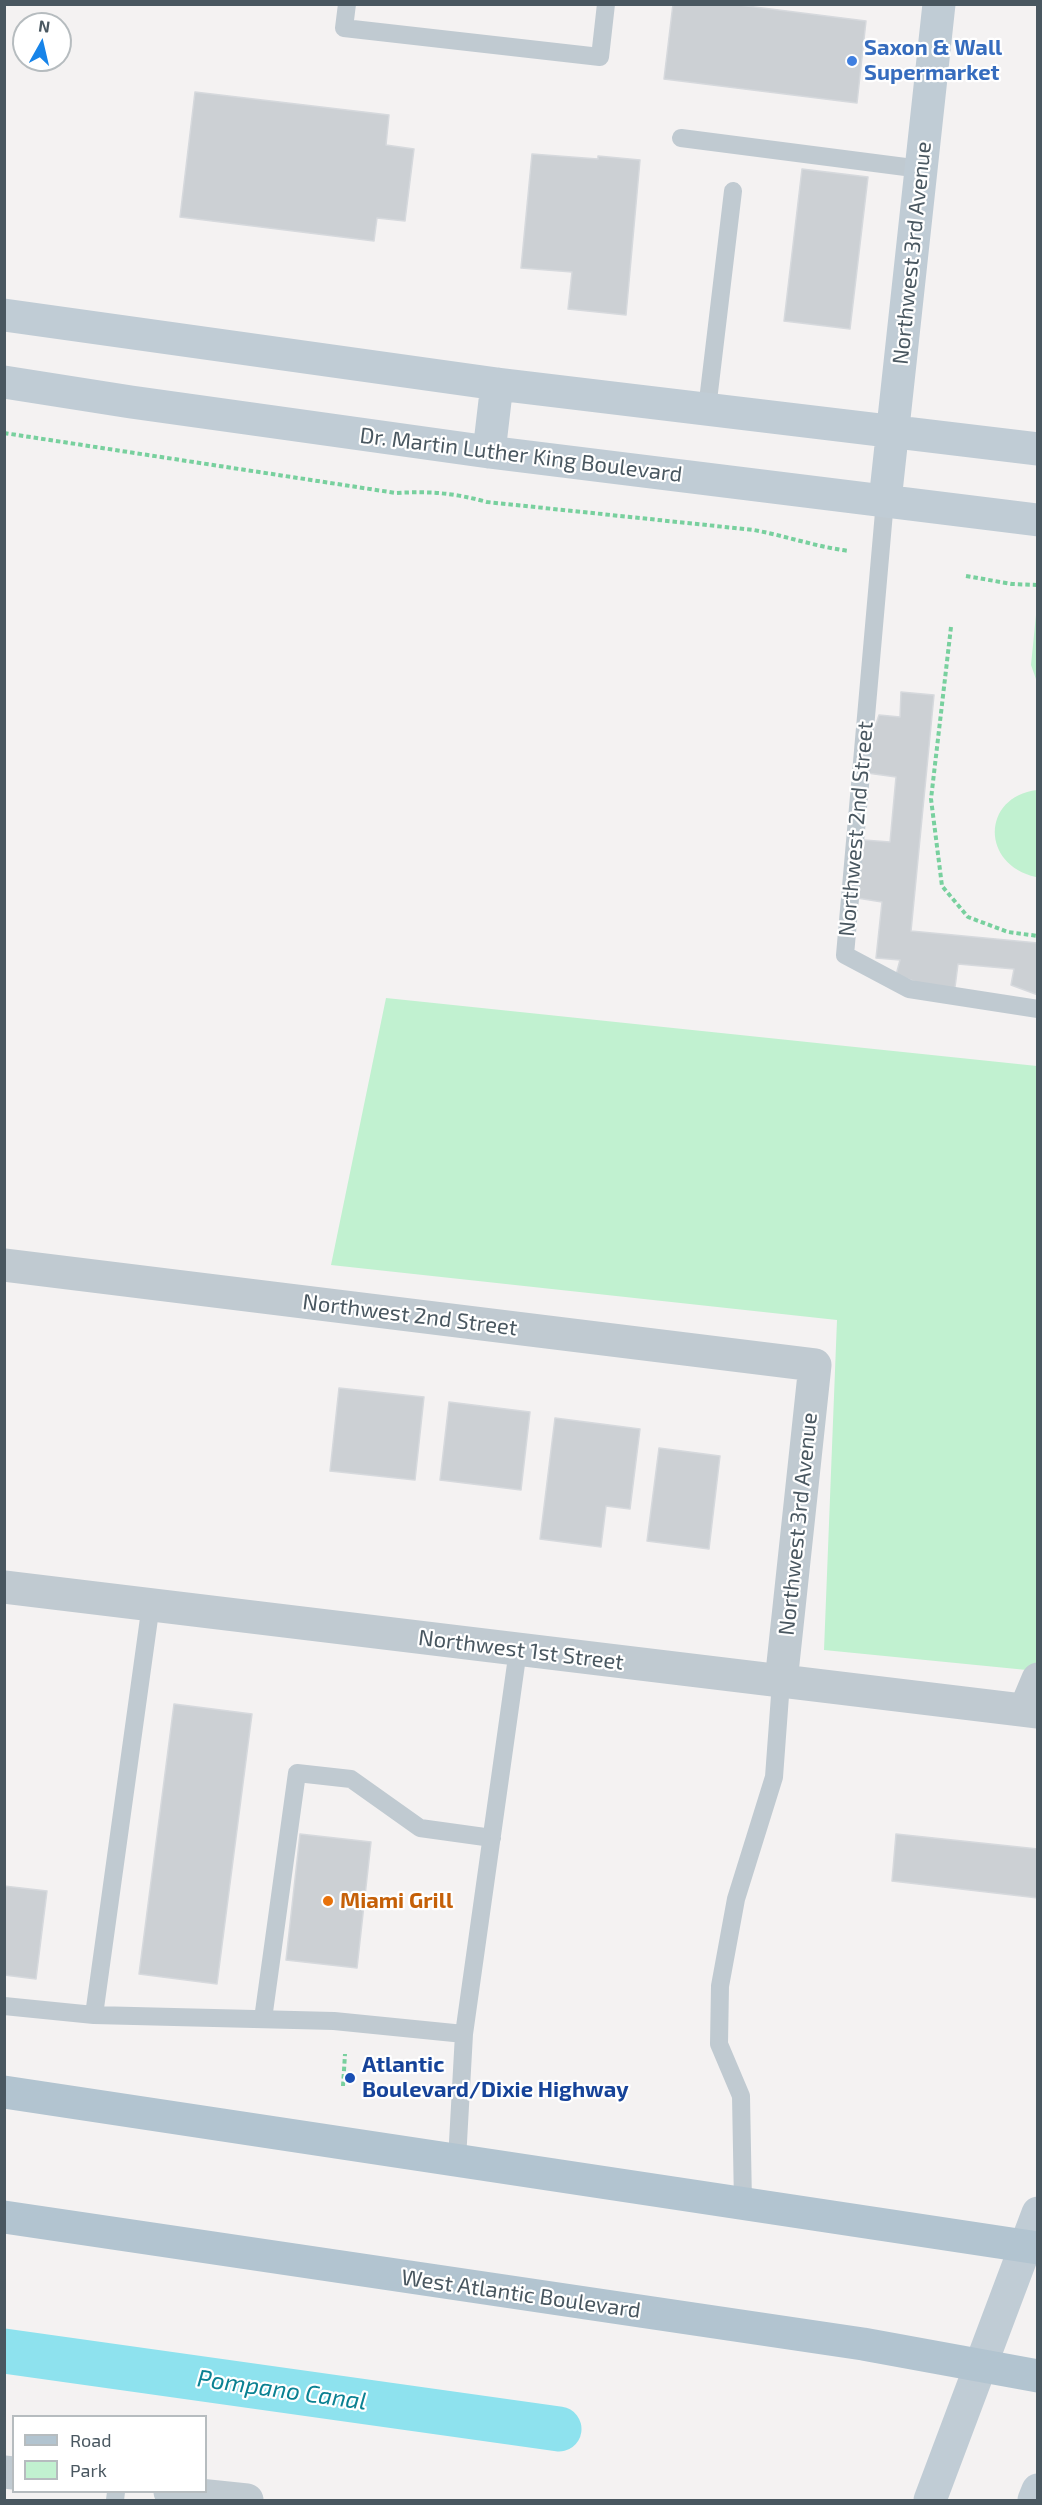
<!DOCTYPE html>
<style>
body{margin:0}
#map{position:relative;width:1042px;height:2505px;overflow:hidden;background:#f4f2f2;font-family:"Exo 2",sans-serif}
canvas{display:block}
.frame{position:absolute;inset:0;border:6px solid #495760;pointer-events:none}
.legend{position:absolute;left:12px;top:2415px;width:195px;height:78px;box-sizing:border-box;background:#fff;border:2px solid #b6bcbf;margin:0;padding:8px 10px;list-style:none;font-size:18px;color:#495760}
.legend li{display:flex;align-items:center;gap:12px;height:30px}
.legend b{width:30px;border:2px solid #b6bcbf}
.north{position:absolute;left:12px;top:12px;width:60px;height:60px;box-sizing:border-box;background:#fff;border:2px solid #b6bcbf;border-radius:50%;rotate:8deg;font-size:16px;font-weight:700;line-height:24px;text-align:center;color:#495760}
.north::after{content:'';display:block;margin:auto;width:21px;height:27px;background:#1784e9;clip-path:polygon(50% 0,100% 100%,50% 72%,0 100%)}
</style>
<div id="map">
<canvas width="1042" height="2505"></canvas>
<div class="frame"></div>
<ul class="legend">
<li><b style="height:8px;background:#b2c4d0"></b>Road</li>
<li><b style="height:16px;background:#c1f1d0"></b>Park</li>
</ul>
<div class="north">N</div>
</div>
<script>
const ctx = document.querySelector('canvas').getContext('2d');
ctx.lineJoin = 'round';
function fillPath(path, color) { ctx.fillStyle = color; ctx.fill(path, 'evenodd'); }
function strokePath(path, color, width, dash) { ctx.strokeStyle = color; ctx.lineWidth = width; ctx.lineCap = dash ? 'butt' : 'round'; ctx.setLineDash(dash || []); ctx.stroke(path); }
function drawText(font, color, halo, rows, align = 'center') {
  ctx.font = font + ' "Exo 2",sans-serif'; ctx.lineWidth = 4.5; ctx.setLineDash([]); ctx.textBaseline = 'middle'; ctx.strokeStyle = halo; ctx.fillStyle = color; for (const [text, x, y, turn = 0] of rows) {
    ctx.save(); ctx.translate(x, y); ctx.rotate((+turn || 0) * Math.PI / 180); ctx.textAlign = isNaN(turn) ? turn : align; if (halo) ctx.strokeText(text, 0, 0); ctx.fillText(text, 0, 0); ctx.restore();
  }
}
fillPath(new Path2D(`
 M1037,605L1038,682H1037L1031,665Z
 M1037,790L1038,877H1036C981,865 981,797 1037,790Z
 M386,998L1037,1066V1671L824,1650L837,1320L331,1265Z`), '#c1f1d0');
strokePath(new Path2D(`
 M4,2351L559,2429`), '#8ee2ee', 45);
const building = new Path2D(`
 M673,4H731L866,21L857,103L664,79Z
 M195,92L389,115L386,145L414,149L405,221L377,218L374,241L180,217Z
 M532,154L598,159V156L640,160L626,315L568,309L572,272L521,268Z
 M802,169L868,177L850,329L784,321Z
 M901,692L934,695L911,931L1038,943V995L1011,985L1014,969L958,964L954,995L896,975L900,960L876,958L882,902L857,898L864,840L890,842L896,777L860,772L879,715L900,717Z
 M339,1388L424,1397L415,1480L330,1471Z
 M449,1402L530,1412L521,1490L440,1480Z
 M555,1418L640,1429L630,1509L606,1506L601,1547L540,1539Z
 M659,1448L720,1456L709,1549L647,1541Z
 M174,1704L252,1714L217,1984L139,1974Z
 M300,1834L371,1842L357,1968L286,1960Z
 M896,1834L1038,1849V1898L892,1881Z
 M4,1886L47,1891L36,1979L4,1975Z`);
fillPath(building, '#ccd0d4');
strokePath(building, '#d6d9dd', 1.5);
strokePath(new Path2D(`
 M4,433L396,493C430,491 454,493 487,502L754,530C786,536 817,547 849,551
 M966,576L1012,584L1038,585
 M951,627L931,799L942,886L968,917L1008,932L1038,936
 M343,2086L345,2054`), '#78d09e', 4, [4.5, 3]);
strokePath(new Path2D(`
 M347,4L344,28L600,57L606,4
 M681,138L921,169
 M707,409L733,191
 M885,501L845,955L909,989L1038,1009
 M4,2006L94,2015L334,2021L464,2034
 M94,2015L151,1604
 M263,2019L297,1773L351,1779L420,1828L492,1838
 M457,2160L464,2034L518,1650
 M743,2203L741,2096L719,2044L720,1986L736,1899L774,1777L781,1682
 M115,2500L116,2492`), '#c0cad1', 18);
strokePath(new Path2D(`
 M4,1265L815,1365L781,1682
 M4,1587L1038,1712
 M1025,1710L1038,1679
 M4,2472L14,2473
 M170,2492L247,2500`), '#c0cad1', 33);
strokePath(new Path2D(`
 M4,315L497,384L1038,449
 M4,382L131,402L489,452L1038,520
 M489,452L497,384
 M885,501L939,4
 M930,2500L1038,2213
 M1034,2500L1038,2490`), '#c0ccd5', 33);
strokePath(new Path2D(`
 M4,2092L1038,2248
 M4,2217L863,2344L1038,2376`), '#b2c4d0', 33);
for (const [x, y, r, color] of [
 [852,61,6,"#3f7fe0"],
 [328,1901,6,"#e8710a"],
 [350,2078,6,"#1a4fb4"]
]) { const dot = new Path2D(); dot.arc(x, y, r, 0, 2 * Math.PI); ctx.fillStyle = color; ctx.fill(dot); strokePath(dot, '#fff', 2); }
drawText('bold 22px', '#366cbe', '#fff', [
 ["Saxon & Wall",864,48],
 ["Supermarket",864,73]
], 'left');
drawText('22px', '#495760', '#fff', [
 ["Northwest 3rd Avenue",912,253,-84],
 ["Dr. Martin Luther King Boulevard",521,455,7],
 ["Northwest 2nd Street",856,829,-85],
 ["Northwest 2nd Street",410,1315,7],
 ["Northwest 3rd Avenue",798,1524,-84],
 ["Northwest 1st Street",521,1650,7],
 ["West Atlantic Boulevard",521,2294,8]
]);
drawText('bold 22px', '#c56008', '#fff', [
 ["Miami Grill",340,1901]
], 'left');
drawText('bold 22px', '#164399', '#fff', [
 ["Atlantic",362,2065],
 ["Boulevard/Dixie Highway",362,2090]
], 'left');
drawText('italic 24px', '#0b8192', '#fff', [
 ["Pompano Canal",282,2390,8]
]);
</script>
